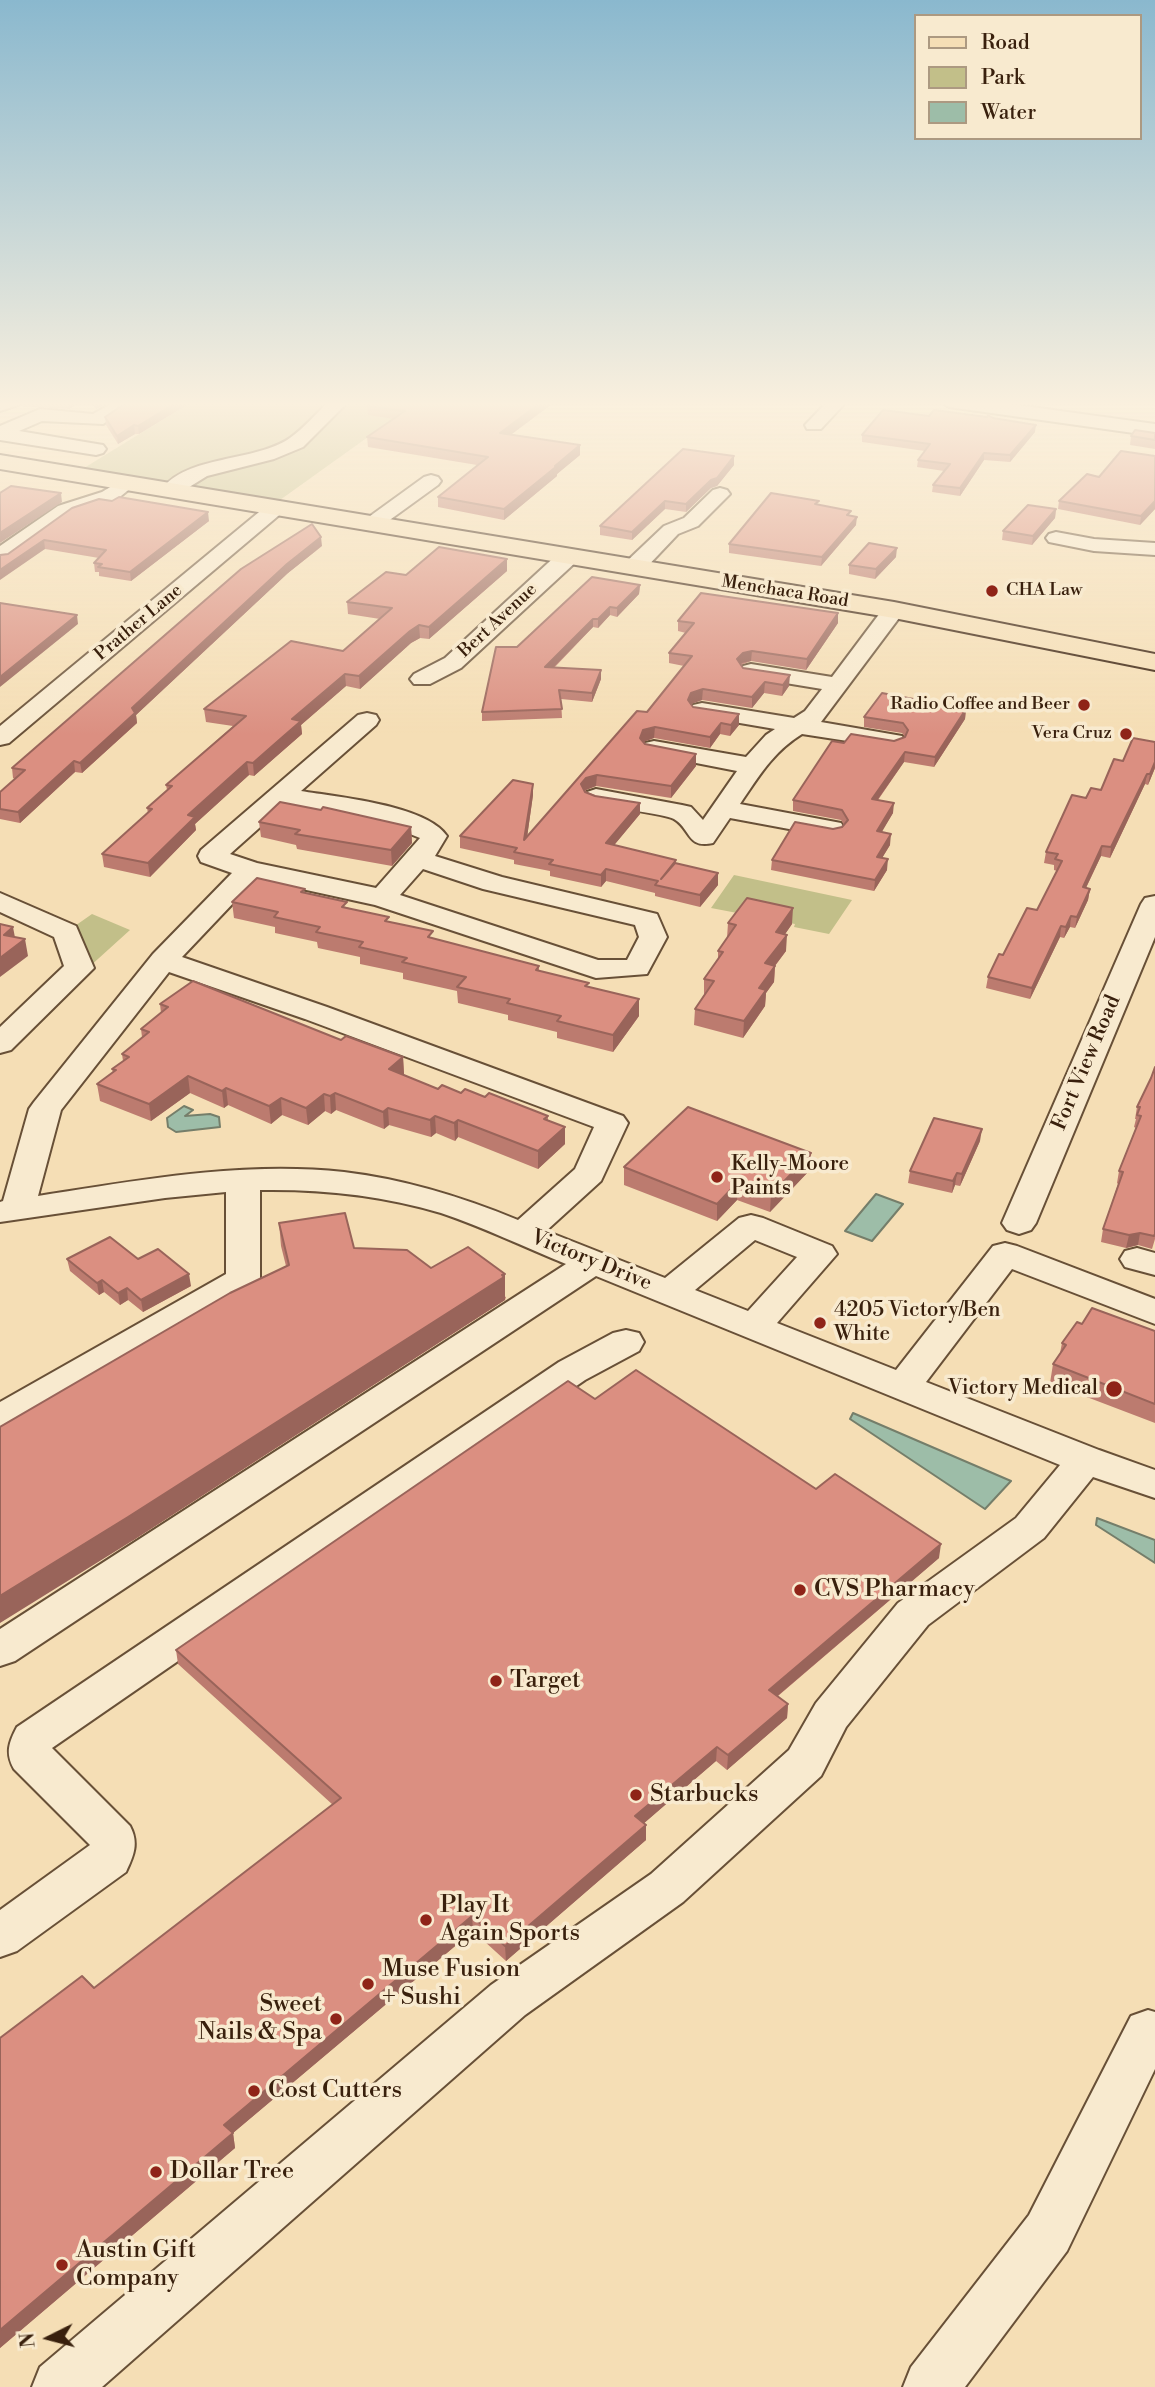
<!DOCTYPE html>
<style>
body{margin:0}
#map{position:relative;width:1155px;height:2387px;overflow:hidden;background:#f5deb5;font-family:"Libre Bodoni",serif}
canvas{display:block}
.legend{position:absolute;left:914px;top:14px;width:228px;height:126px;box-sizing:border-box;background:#f8eacf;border:2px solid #ac9981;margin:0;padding:9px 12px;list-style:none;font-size:21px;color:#39200d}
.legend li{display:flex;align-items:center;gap:14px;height:35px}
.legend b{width:35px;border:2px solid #ac9981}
.north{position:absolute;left:14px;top:2303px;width:70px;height:70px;-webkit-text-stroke:5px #f8eacf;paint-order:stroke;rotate:264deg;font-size:19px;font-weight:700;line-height:28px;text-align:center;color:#39200d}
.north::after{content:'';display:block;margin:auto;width:24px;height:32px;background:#39200d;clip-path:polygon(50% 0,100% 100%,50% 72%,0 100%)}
</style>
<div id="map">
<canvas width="1155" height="2387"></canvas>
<ul class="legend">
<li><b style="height:9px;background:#f5deb5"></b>Road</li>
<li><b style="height:19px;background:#c2bf89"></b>Park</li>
<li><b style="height:19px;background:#9dbda8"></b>Water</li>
</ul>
<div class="north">N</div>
</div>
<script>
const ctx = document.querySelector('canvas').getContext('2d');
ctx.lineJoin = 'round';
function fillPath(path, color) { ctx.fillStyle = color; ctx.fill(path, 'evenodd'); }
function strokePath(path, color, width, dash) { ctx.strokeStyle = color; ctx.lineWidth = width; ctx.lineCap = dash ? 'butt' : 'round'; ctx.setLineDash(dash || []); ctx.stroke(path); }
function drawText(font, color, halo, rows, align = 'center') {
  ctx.font = font + ' "Libre Bodoni",serif'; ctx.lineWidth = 7; ctx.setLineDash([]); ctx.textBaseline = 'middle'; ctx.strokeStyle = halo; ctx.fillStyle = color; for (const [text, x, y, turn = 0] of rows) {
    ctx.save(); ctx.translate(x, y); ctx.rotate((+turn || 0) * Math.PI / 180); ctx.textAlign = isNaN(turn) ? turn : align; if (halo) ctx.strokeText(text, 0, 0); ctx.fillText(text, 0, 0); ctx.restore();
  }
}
fillPath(new Path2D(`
 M193,401H507L382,427L280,500L84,468Z
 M734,875L852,900L829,934L794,927L795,924L711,908Z
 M92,914L130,930L88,968L72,928Z`), '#c2bf89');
const water = new Path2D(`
 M184,1106L193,1110L185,1116L210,1114L219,1117L220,1127L176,1132L168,1127L167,1118Z
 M876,1194L903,1204L872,1241L845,1231Z
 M853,1413L1011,1481L985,1509L850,1419Z
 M1097,1518L1155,1540V1563L1096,1525Z`);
fillPath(water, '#9dbda8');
strokePath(water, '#757e6a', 2);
const minor = new Path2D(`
 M0,401H21L18,405L0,411Z
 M116,401H138L103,424L42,421L19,431L103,445L106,449L103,453L96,455L0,440V426L40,409L93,414Z
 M329,401H349L303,447L274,459L207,476L178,494H164L161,490C186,455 256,462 290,438C304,428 317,413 329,401Z
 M828,401H847L821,429H807L805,425Z
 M940,401H988L1155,424V436L949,407Z
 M431,475L438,477L441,481L438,485L380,527H366L363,523L366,519L424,477Z
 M127,477L134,479L137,483L116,500L72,514L8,561L0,562V546L58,506L102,492Z
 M720,488L727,490L730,494L698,526L678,534L642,572H626L623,567L626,562L664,526L684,518L713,490Z
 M277,501L284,503L287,507L284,511L9,743L0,745V726L270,503Z
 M1056,532L1094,539L1155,543V555L1094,551L1049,542L1046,538L1049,534Z
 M569,550L577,551L580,556L577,561L461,668L430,684H414L410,679L414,674L445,658L561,551Z
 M894,603L902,605L905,610L821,722L902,736L905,741L902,746L893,748L802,734C773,752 759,776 740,804L841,823L845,829L841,835L832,837L730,818L713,843C687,849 691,829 674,819C664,814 610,807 596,805L587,802L583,797L587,792L596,789L682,805L691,807L703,820L737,771L645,753L642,748L645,743L654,741L746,757L766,735L775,729L693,715L690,710L693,705L702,703L794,718L805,711L822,689L743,676L739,671L743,666L751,664L832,677L886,605Z
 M367,713L376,715L379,720L376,725L301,791C337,797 426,805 447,836L435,856L502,877L657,914L667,937L647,974L596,978L375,905L256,879L182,957L327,1007L623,1116L628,1123L601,1181L546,1231L665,1278L739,1218L751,1215L763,1218L832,1246L837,1254L777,1323L896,1370L993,1246L1005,1243L1017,1246L1155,1299V1324L1012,1269L926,1382L1099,1450L1155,1470V1498L1093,1477L1044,1538L928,1625L846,1727L821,1776L683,1902L525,2015L102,2387H32L40,2367L491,1985L651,1874L789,1750L816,1703L898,1603L1016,1518L1060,1465L596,1276L15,1661L0,1666V1629L566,1264C524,1247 483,1227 441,1213C381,1195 322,1189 260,1190V1279L255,1287L13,1428L0,1432V1402L226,1274V1192L165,1198L0,1222V1202L3,1201L29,1109L34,1102L153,954L232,873L201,862L198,856L201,850L358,715ZM286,804L380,822L420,838L376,888L257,863L230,854ZM423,869L483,889L635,925L639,937L627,960H598L400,895ZM169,972L305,1019L594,1127L575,1169L518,1220C462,1197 404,1179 344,1172C242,1161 139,1180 38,1196L61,1110ZM755,1240L797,1257L748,1311L695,1290Z
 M0,893L76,926L94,968L11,1050L0,1053V1027L64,966L54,937L0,912Z
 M1155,896V937L1036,1223L1031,1230L1019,1234L1007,1230L1002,1223L1141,904L1145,898Z
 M1137,1248L1155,1253V1275L1125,1267L1120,1259L1125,1251Z
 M626,1330L639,1333L644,1342L639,1351L585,1380L52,1748L130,1826C139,1843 134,1855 126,1872L17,1951L0,1957V1910L90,1845L14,1769C5,1753 9,1742 17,1727L559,1362L613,1333Z
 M1148,2010L1155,2012V2069L1067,2251L965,2387H903L911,2367L1029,2215L1131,2016Z`);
const major = new Path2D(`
 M0,455L894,602L1155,654V670L894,618L0,469Z`);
strokePath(minor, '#685037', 4);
strokePath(major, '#39200d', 4);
fillPath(minor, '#f8eacf');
fillPath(major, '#f5deb5');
fillPath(new Path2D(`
 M20,401H81L69,409L21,406Z
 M90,401H111L96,409Z
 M193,401L139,434H135L118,444L106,425L105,417Z
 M374,401H556L511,434L580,455L557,474V476L504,520L438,507V497L477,465L368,447L367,437L394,419L368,415L367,406Z
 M929,416L993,418L1035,432L1010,462L984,460L960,496L932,492L933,485L944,471L917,467L918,460L925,451L862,442V435Z
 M1155,433V449L1130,445L1131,436Z
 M734,456V465L717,486L711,488L686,512L665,509L632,540L600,535V526Z
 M1155,456V509L1140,525L1058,509L1059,501L1099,477Z
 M818,505L851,516L856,525L821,566L729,553V544Z
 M72,508L209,521L131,581L99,576V572H95L94,563L99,558L45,549L8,554Z
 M1056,509L1055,518L1032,545L1002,540L1003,531Z
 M322,546L288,573L136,715L137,723L82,773L75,772L20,823L0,819V792L15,779L13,778L12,768Z
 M896,557L875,579L849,574V565Z
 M507,571L429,639L420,638L411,643L360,689L346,686L301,725L302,734L279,754L254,776L249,775L195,824L196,830L150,877L104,867L102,854L148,813L147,808L167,790L166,785L233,726L206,722L204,709L343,651L380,619L348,614L347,602L406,575Z
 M640,585L639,594L617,617L610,615L598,628L593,627L554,668L601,679L592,702L561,699L562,718L482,721V712L517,647Z
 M678,621L838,623L806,670L751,661L741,665L743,668L789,686L782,696L764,693L752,708L702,700L691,704L693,707L739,725L730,736L720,734L710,748L654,738L643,742L645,744L696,754V766L671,798L596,786L586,790L585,791L640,814L614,845L676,860V864L718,873V885L700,907L655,896V893L606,881L601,887L550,876V871L514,864V860L460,848V836L533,795L527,837L647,712L684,666L669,663V653L686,633L678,631Z
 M966,709L965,719L934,767L904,762L878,800L893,813L881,832L890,845L882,858L887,870L874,891L771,870L772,860L833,829L842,827L844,825L841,820L793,811V800L844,743L894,741L905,737L902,733L864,727V717Z
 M1155,768L1148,785L1145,784L1110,858L1101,856L1086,888L1090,889L1088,900L1075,928L1070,927L1064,938L1060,937L1030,999L986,988L988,977L1037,910L1057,871L1054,870V865L1044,863L1046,852L1086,798L1101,790Z
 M259,822L411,827L412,843L392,866L297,849L296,845L261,837Z
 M305,893L390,922L433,939L539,966V971L589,987L639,1016L613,1052L557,1038V1032L508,1020V1015L458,1003L457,991L403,979V973L360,964V957L318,948L317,942L275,933V927L234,918L232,902Z
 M728,923L792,924L785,934L786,951L775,966L774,982L766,993L765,1006L743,1038L694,1025L695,1009L704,995V979L718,959V951L727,938Z
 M160,1004L341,1040L403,1057L404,1075L438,1089L485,1097L548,1116V1120L565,1144L538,1169L458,1137L455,1141L436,1133L431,1137L389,1125L384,1129L336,1110L331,1114L325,1111L308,1125L282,1115L271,1124L228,1105L224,1108L190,1093L151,1121L100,1101L97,1084L113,1073L112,1069L123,1061L122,1054L142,1037L141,1029L161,1013Z
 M1155,1067V1239L1152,1249L1138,1245L1126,1248L1101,1242L1103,1229L1118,1184L1117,1183L1119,1171L1136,1128L1134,1127L1136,1119H1135L1137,1107L1151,1078Z
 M980,1141L960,1186L955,1185L952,1193L908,1183L910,1171Z
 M811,1153L809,1171L770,1212L737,1200L717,1221L624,1185V1167Z
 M279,1223L354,1248L431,1268L506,1297L505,1300L132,1541L286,1266L281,1246Z
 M67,1259H138L191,1286L143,1312L128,1300L120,1305L104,1292L99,1295L70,1271Z
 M1082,1324L1155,1331V1423L1050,1383L1053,1364L1060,1353L1062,1343Z
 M595,1399L816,1489L939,1558L778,1696L788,1704L787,1718L727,1770L716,1761L644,1823L646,1825V1840L506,1961L473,1931L233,2133L235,2148L0,2348V2038L94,1988L333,1805L178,1664L176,1650Z`), '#bc7b6f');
fillPath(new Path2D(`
 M67,401H81L69,409Z
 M95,401H111L96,409Z
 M179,401H193L139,434L138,426Z
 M543,401H556L500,443V433Z
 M134,425L135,434L118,444L117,436Z
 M1036,425L1035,432L1010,462V455Z
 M580,445V455L557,474V476L504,520V509Z
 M984,453V460L960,496V488Z
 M734,456V465L717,486L711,488L686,512V504Z
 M61,493L62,502L0,543V533Z
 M665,501V509L632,540V532Z
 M1155,501V509L1140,525L1141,516Z
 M1056,509L1055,518L1032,545L1033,536Z
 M208,512L209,521L131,581L130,572Z
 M857,517L856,525L821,566L822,557Z
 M321,537L322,546L288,573L136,715L137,723L82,773L80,763L132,708L287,564Z
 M44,540L45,549L0,580V570Z
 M897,548L896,557L875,579L876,569Z
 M507,559V571L429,639V627Z
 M640,585L639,594L617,617V608Z
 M610,607V615L598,628V619Z
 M838,613V623L806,670L807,659Z
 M77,615L78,624L0,687V677Z
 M593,619V627L545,676V667Z
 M419,625L420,638L411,643L360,689L359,676L410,631Z
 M752,651L751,661L742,663L737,669V659L743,653Z
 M601,670V679L592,702V693Z
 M345,674L346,686L301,725L302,734L254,776L253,763L292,719Z
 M790,675L789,686L782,696L783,685Z
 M765,682L764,693L752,708V697Z
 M703,689L702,700L691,704L688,700L691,693Z
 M966,709L965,719L934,767L935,757Z
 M739,714V725L730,736L731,725Z
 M721,723L720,734L710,748V737Z
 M655,727L654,738L643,742L640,738L643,730Z
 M905,752L904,762L871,809L872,799Z
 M696,754V766L671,798V786Z
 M74,761L75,772L20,823L18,812Z
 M247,762L249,775L195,824L196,830L150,877L148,863L188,815Z
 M1155,762V768L1148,785L1150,774Z
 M1147,774L1145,784L1110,858L1111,847Z
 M597,775L596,786L586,790L581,795V784L586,778Z
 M533,784V795L525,852L524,840Z
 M640,803V814L606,855V843Z
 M894,803L893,813L876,842L877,831Z
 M411,827L412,843L392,866L391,850Z
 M891,834L890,845L876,868L877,857Z
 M1102,846L1101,856L1081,898L1083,887Z
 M888,859L887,870L874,891L875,880Z
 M606,869V881L601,887V875Z
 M718,873V885L700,907V895Z
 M1090,889L1088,900L1075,928L1077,917Z
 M793,908L792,924L775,949L776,932Z
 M1071,916L1070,927L1064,938L1066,927Z
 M1061,926L1060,937L1030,999L1032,988Z
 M13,927L16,943L4,935Z
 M787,935L786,951L764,980L765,963Z
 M25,939L28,956L0,977V958Z
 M775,966L774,982L766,993L765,1006L743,1038L744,1021L759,988Z
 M639,999V1016L613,1052V1035Z
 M403,1057L404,1074L390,1086L389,1069Z
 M188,1076L190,1093L151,1121L149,1104Z
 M226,1088L228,1105L224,1108L222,1091Z
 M335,1093L336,1110L331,1114L330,1096Z
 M324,1094L325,1111L308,1125L306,1108Z
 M281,1098L282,1115L271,1124L269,1106Z
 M388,1108L389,1125L384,1129L383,1112Z
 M435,1116L436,1133L431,1137L430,1120Z
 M458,1120V1137L455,1141L454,1123Z
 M565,1127V1144L538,1169V1151Z
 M982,1129L980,1141L960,1186L962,1174Z
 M811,1153L809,1171L770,1212L771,1195Z
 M957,1173L955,1185L952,1193L953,1181Z
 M738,1182L737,1200L717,1221V1204Z
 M1140,1233L1138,1245L1126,1248L1129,1235Z
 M189,1274L191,1286L143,1312L141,1300Z
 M505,1274V1300L132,1541L0,1623V1596Z
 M102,1280L104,1292L99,1295L97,1283Z
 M127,1288L128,1300L120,1305L118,1293Z
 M941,1544L939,1558L768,1704L769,1690Z
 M788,1704L787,1718L727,1770L728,1755Z
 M717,1747L716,1761L635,1831V1816Z
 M646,1825V1840L506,1961L505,1946Z
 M472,1916L473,1931L233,2133L235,2148L0,2348V2330L224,2125Z`), '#99645a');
const building = new Path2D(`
 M129,401H179L138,426L134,425L117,436L105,417Z
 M374,401H543L500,433L580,445L555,466H557L504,509L438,497L488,457L367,437L405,411L367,406Z
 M883,410L929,416L934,410L987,417L988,415L993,418L1036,425L1010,455L984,453L960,488L933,485L950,464L918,460L930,444L862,435Z
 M1135,430L1155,433V440L1131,436Z
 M683,449L734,456L717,478L711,480L686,504L665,501L632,532L600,526Z
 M1121,451L1155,456V501L1141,516L1059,501L1087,474L1099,477Z
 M11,486L61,493L0,533V493Z
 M771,493L819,501L815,504L851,511L847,515L857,517L822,557L729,544Z
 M119,497L208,512L130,572L98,567L102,564L94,563L106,550L44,540L0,570V555L8,554L72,508L99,499L112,501Z
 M1028,505L1056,509L1033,536L1003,531Z
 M312,524L321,537L287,564L132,708L135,713L80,763L74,761L18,812L0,809V792L25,770L12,768L241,569Z
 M869,543L897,548L876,569L849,565Z
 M439,547L507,559L429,627L419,625L410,631L359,676L345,674L292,719L301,721L278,741L253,763L247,762L188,815L195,817L148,863L102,854L152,809L147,808L172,786L166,785L246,716L204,709L291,641L343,651L392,608L347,602L386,572L406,575Z
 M592,577L640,585L617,608L610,607L598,619H593L545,667L601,670L592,693L559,690L562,709L482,712L496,647H517Z
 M701,593L838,613L807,659L752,651L743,653L737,659L743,668L790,675L783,685L765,682L752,697L703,689L691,693L688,700L693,707L739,714L731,725L721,723L710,737L655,727L643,730L640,738L645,744L696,754L671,786L597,775L586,778L581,784L585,792L595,796L640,803L606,843L676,860L661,879L675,863L718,873L700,895L655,885L658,881L606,869L601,875L549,864L553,860L514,852L517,848L460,836L513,780L533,784L524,840L637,711L647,712L692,656L669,653L694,623L678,621Z
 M0,603L77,615L0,677Z
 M882,693L966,709L935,757L905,752L872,799L894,803L877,831L891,834L877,857L888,859L875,880L772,860L795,822L833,829L842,827L848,820L842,810L793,800L832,741L844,743L851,734L894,741L905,737L908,730L903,723L864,717Z
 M1133,738L1155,742V762L1150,774H1147L1111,847L1102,846L1083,887L1090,889L1077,917L1071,916L1066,927L1061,926L1032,988L988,977L999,954L1003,955L1027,908L1037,910L1062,861L1055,859L1058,854L1046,852L1072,795L1086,798L1091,788L1101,790L1114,759L1123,761Z
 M280,802L321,810L323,807L411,827L391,850L295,834L300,830L259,822Z
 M257,878L305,889L301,892L347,902L342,907L389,917L385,921L433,931L428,937L539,966L536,970L589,983L585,986L639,999L613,1035L557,1021L561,1016L507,1003L510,999L457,987L466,977L402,962L407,958L359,947L363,942L316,932L320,927L274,917L278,912L232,902Z
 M747,898L793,908L776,932L787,935L765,963L775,966L759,988L766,990L744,1021L695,1009L714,981L704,979L723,952L718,951L736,925L728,923Z
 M0,924L13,927L4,935L25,939L0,958Z
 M193,981L341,1040L346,1036L403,1057L389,1069L438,1089L442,1085L461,1093L465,1089L485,1097L489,1093L548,1116L544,1119L565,1127L538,1151L458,1120L454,1123L435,1116L430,1120L388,1108L383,1112L335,1093L330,1096L324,1094L306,1108L281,1098L269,1106L226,1088L222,1091L188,1076L149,1104L97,1084L116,1070L112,1069L129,1057L122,1054L149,1032L141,1029L168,1007L160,1004Z
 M1155,1067V1234L1154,1236L1140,1233L1129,1235L1103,1229L1123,1172L1119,1171L1141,1116L1137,1115L1140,1107H1137L1151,1078Z
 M688,1107L811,1153L771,1195L738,1182L717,1204L624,1167Z
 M934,1118L982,1129L962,1174L957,1173L953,1181L910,1171Z
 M345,1213L354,1248L407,1250L431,1268L468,1247L505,1274L502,1275L504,1277L128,1517L0,1596V1427L230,1293L289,1265L279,1223Z
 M110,1237L138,1259L158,1249L189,1274L141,1300L127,1288L118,1293L102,1280L97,1283L67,1259Z
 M1092,1308L1155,1331V1404L1053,1364L1066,1345L1062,1343L1077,1322L1082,1324Z
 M636,1370L816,1489L835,1474L941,1544L769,1690L788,1704L728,1755L717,1747L635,1816L646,1825L505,1946L472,1916L224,2125L233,2133L0,2330V2038L82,1976L94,1988L341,1798L176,1650L568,1381L595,1399Z`);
fillPath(building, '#db8f81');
strokePath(building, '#99645a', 2);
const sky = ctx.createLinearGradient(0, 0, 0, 735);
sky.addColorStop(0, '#8ab8ce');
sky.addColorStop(0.55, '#faf0de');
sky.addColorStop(1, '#faf0de00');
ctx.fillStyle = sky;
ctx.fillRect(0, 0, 1155, 735);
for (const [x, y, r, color] of [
 [992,591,7,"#8f2418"],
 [1084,705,7,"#8f2418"],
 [1126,734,7,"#8f2418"],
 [717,1177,7,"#8f2418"],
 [820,1323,7,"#8f2418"],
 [1114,1389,9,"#8f2418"],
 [800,1590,7,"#8f2418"],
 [496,1681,7,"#8f2418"],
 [636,1795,7,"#8f2418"],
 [426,1920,7,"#8f2418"],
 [368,1984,7,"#8f2418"],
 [336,2019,7,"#8f2418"],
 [254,2091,7,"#8f2418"],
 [156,2172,7,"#8f2418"],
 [62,2265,7,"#8f2418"]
]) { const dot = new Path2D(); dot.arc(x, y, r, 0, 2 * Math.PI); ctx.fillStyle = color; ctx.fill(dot); strokePath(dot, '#f8eacf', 2.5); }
drawText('18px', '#39200d', '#f8eacf', [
 ["CHA Law",1006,591,"left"],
 ["Radio Coffee and Beer",1070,705],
 ["Vera Cruz",1112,734]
], 'right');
drawText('18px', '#39200d', '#f8eacf', [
 ["Menchaca Road",785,592,9],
 ["Bert Avenue",498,621,-43],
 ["Prather Lane",139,623,-40]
]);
drawText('21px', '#39200d', '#f8eacf', [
 ["Fort View Road",1087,1063,-67],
 ["Victory Drive",591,1261,22]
]);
drawText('21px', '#39200d', '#f8eacf', [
 ["Kelly-Moore",731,1165],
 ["Paints",731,1189],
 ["4205 Victory/Ben",834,1311],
 ["White",834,1335],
 ["Victory Medical",1098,1389,"right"]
], 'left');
drawText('24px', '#39200d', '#f8eacf', [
 ["CVS Pharmacy",814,1590],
 ["Target",510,1681],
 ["Starbucks",650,1795],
 ["Play It",440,1906],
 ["Again Sports",440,1934],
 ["Muse Fusion",382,1970],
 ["+ Sushi",382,1998],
 ["Sweet",322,2005,"right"],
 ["Nails & Spa",322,2033,"right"],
 ["Cost Cutters",268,2091],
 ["Dollar Tree",170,2172],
 ["Austin Gift",76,2251],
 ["Company",76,2279]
], 'left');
</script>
